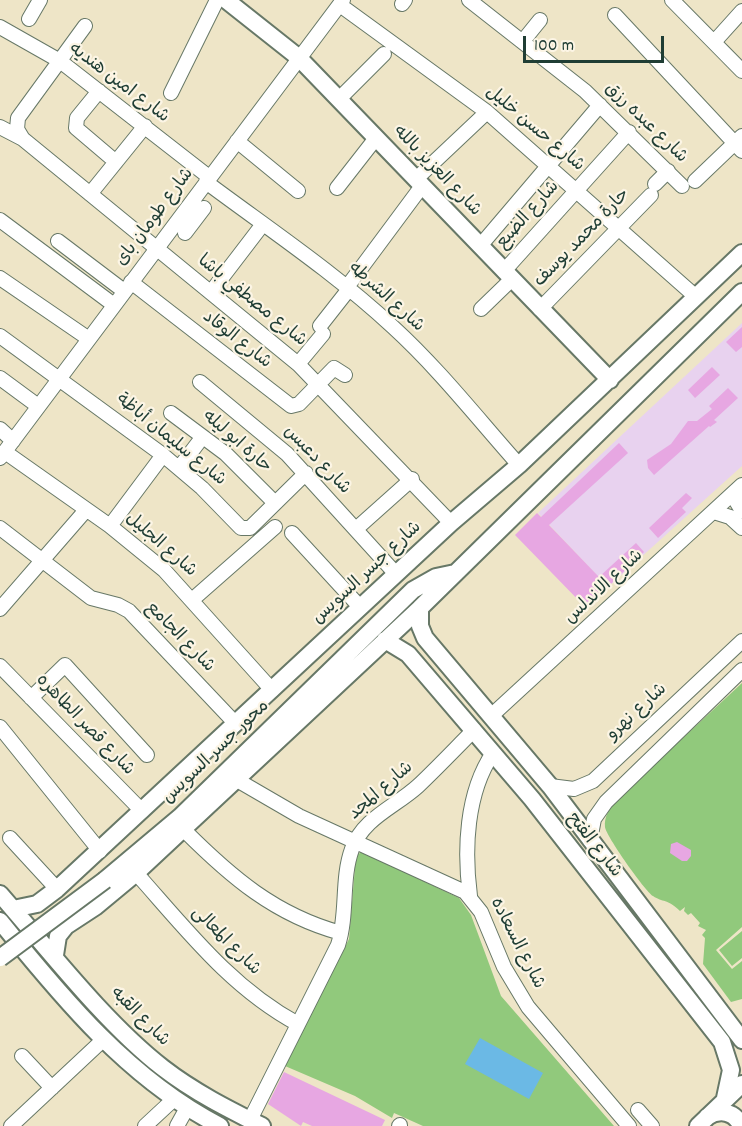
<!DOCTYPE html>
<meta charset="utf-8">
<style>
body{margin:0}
#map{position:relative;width:742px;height:1126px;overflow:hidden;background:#eee5c7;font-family:Dekko,sans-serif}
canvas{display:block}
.scale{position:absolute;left:523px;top:36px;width:141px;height:27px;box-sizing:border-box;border:3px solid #1f3d34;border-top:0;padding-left:8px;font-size:18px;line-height:21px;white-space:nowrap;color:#1f3d34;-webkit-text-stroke:4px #fcf5e5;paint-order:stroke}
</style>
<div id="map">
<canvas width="742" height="1126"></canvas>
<div class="scale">100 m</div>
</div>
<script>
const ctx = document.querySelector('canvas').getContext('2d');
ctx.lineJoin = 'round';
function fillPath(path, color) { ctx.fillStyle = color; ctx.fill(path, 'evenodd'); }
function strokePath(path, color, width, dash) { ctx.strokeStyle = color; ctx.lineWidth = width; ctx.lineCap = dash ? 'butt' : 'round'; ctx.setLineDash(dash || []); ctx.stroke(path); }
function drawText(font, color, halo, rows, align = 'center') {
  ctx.font = font + ' Dekko,"Playpen Sans Arabic",sans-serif'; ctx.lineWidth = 4.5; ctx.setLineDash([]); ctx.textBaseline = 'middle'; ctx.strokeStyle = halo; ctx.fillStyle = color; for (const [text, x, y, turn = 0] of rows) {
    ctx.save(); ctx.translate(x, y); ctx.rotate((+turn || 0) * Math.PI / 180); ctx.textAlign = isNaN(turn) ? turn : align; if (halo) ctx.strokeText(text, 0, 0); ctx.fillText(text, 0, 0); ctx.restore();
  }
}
fillPath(new Path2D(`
 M742,323V466L608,587L538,513Z`), '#e8d2ef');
fillPath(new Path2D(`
 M742,683V927L716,950L732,969L742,961V999L731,1002L703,964L705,938L702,935L706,930L698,926L700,923L691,913L688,915L684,911L685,907L680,911C667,898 663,903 653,896C645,891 606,836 605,827C604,817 609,810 614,802Z
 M362,852L459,898L471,915L501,996L614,1126H423L394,1113L392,1118L355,1096L285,1066L349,939L356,855Z
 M742,931V958L732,966L719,950Z`), '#91c97c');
fillPath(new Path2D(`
 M480,1038L543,1073L529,1099L465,1064Z`), '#6bb9e5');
fillPath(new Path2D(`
 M742,327V347L736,352L726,342Z
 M712,367L720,375L695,398L688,390Z
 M728,388L738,398L714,420L717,422L710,427L709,426L654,475L648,468L647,460L671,444L688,421H697L712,409L709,406Z
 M619,443L628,453L549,525L599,577L636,543L644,552L586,608L515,535L537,513L541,517Z
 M686,493L692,498L682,508L686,512L658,538L649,528Z
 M677,842L691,850V856L687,861H682L670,853L671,844Z
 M284,1072L385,1120L382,1126H312L303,1122L301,1126L268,1104Z`), '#e7a7e2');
const minor = new Path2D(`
 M469,0L585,91L682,186
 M672,0L742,71
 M402,4L405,0
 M340,5L487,112L695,296
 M615,15L742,151
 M29,19L40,0
 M85,26L18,118L17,129L23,139L298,364L451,523
 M0,27L60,61L209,177
 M523,41L540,20
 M715,41L742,11
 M99,91L77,118L76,128L116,162
 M171,93L217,0
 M339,99L384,54
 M0,127L23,139
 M237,141L298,191
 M416,179L487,112
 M695,181L742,136
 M206,182C269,229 335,273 393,327C439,369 478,419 519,465
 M655,184L668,171
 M337,188L376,138
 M90,194L145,126
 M0,220L114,305
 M185,233L204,208
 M58,241L124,291
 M480,246L600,105
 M504,271L629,132
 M0,278L89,339
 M131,282L291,406L299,404L334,368L345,375
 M347,287L422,186
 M211,292L263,224
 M481,309L512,279
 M540,309L651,195
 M320,326L349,289
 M0,336L163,455L202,488L241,528H250L306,473
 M298,364L323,334
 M0,378L38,406
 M200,382L287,454L396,574
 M171,413L226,454L275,503
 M0,429L13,441
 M5,452L110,526L164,570L272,690
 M0,458L343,0
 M179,468L198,443
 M736,491V501L742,511
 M714,512L730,517L742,528
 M110,526L163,455
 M0,528L91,598L118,605L129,611L236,724
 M356,529L412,479
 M292,533L360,607
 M192,600L275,527
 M0,609L86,510
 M0,666L142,811
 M31,698L65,665L147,755
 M491,716L742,485
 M0,727L100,851
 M237,780L299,816L465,892L481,912L504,967L528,1007L629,1126
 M550,786L574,789L593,781L742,641
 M184,830C231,877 275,915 341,933
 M10,838L57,889
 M590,840L594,819L606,802L742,670
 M136,873C186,929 231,988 298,1024
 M470,896C464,850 466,793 493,753
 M22,1056L52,1088
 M638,1110L652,1126
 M250,1120L338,945C348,914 341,879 352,849C363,818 395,807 418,786C437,768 455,749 474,730
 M11,1126L104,1039
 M145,1126L173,1100
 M177,1126L187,1108
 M399,1126L400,1125`);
const major = new Path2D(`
 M226,0L298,57L610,380
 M420,608V626L425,638L550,786L742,1040
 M385,640L408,654L532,799L722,1042L731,1070L725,1098
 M105,880L180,817L413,590L436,577L455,573
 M0,894C49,950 105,1023 163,1068C194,1092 228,1109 262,1126
 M13,909L37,904L57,889L451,523L519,465L742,253
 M0,921C63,999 130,1080 220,1126
 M55,955L58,936L66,926L95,907L136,873L420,608L742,292
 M707,1117C719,1109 735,1111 741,1126
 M698,1126L742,1084`);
strokePath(minor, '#677867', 16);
strokePath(major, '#677867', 20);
strokePath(minor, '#fff', 14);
strokePath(major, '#fff', 16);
const majorBridge = new Path2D(`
 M0,958L105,880`);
strokePath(majorBridge, '#677867', 20, []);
strokePath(majorBridge, '#fff', 16);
drawText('18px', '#1f3d34', '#fcf5e5', [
 ["شارع امين هنديه",118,84,37],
 ["شارع عبده رزق",645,124,44],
 ["شارع حسن خليل",534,130,40],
 ["شارع العزيز بالله",436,172,46],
 ["شارع الضبع",529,216,-48],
 ["شارع طومان باى",156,218,-53],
 ["حارة محمد يوسف",583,239,-46],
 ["شارع الشرطه",385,298,42],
 ["شارع مصطفي باشا",251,302,39],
 ["شارع الوقاد",236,341,38],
 ["شارع سليمان أباظة",170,441,39],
 ["حارة ابو ليله",236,443,41],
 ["شارع دعبس",316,461,46],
 ["شارع الجليل",160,546,41],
 ["شارع جسر السويس",368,574,-43],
 ["شارع الاندلس",605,588,-43],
 ["شارع الجامع",179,638,46],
 ["شارع نهرو",638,713,-43],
 ["شارع قصر الطاهره",84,726,46],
 ["محور جسر السويس",217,753,-44],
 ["شارع المجد",382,792,-41],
 ["شارع الفتح",593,846,52],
 ["شارع المعالى",225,942,45],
 ["شارع السعاده",516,944,63],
 ["شارع القبه",139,1018,45]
]);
</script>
